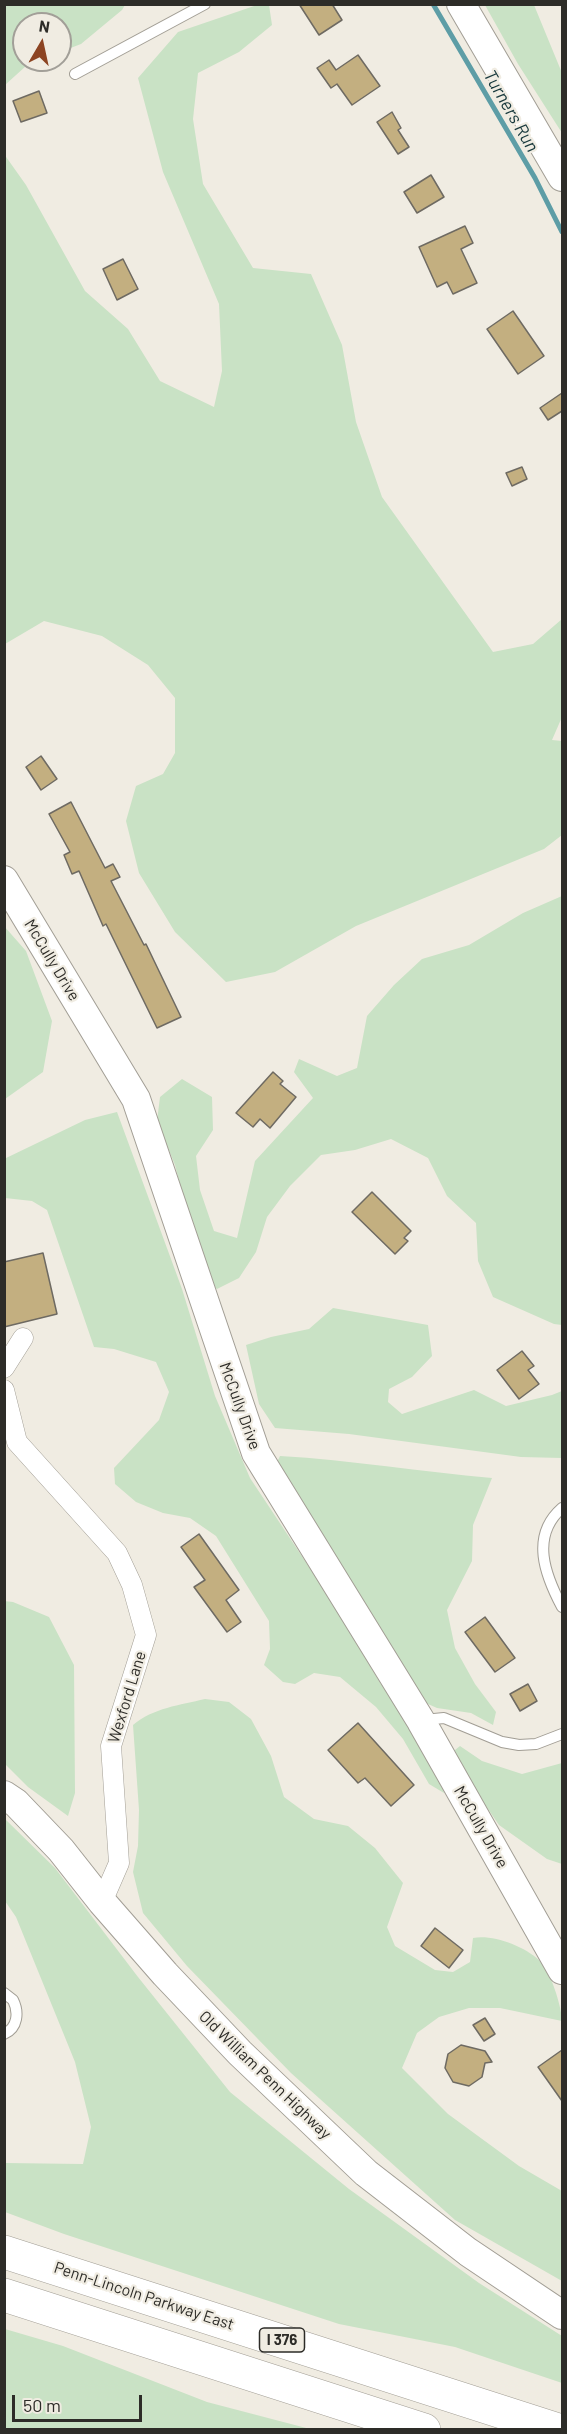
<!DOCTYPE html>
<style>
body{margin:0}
#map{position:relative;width:567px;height:2434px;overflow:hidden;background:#f0ece2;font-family:Barlow,sans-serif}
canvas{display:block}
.frame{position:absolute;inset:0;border:6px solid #2d2c28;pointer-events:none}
.north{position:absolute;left:12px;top:12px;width:60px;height:60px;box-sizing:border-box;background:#f0ece2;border:2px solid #a29f98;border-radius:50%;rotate:9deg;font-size:16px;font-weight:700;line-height:24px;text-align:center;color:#2d2c28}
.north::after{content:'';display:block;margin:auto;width:21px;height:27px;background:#8c4422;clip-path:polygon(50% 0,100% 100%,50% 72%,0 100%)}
.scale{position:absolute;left:12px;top:2395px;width:130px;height:27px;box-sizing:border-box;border:3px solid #2d2c28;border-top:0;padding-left:8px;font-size:18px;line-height:21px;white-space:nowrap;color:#2d2c28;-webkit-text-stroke:4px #f0ece2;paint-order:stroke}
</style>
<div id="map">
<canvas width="567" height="2434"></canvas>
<div class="frame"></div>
<div class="north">N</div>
<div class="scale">50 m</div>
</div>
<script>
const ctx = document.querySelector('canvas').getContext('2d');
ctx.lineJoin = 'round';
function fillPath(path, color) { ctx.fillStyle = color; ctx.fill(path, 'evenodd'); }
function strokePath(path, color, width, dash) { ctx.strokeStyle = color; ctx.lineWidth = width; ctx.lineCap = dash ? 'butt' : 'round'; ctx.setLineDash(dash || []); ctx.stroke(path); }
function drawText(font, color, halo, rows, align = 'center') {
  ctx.font = font + ' Barlow,sans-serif'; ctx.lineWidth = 4.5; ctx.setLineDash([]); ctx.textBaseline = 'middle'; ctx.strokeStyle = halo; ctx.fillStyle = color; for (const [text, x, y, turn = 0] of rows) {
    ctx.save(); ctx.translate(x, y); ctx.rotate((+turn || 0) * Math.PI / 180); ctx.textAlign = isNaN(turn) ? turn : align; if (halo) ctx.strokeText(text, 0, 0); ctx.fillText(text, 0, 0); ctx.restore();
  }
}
fillPath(new Path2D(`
 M5,4H125V5L122,10L81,44L60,52V24H24V60H40L26,66L5,85Z
 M260,4L269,5L272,25L239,52L198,73L193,119L203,184L253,268L311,274L342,345L356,422L382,497L493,652L533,644L562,619V717L552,740L562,741V835L544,849L356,926L275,972L226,982L175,932L139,873L126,821L136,786L163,774L175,753V698L148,665L102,636L44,621L5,644L4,154L26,185L85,291L128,329L160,381L214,407L222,371L219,304L163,172L138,78L178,32Z
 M485,5H534L562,73V133L518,64Z
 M562,896V1325L554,1324L493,1297L478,1261L476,1223L447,1196L428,1158L391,1139L355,1150L321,1155L290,1186L267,1217L256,1252L239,1278L217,1289L204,1281L175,1165L157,1121L160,1097L182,1079L212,1097L213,1130L196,1156L200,1190L214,1231L237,1238L255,1161L313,1098L294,1072L299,1059L337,1076L357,1068L367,1016L394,985L422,959L469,945L523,913Z
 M4,926L26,951L52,1021L43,1072L5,1099Z
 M117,1112L182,1289L215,1396L250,1478L319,1582L381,1684L439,1769L444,1793L429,1784L403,1739L376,1707L340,1677L314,1673L295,1684L283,1682L264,1665L270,1649L269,1621L216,1536L190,1518L163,1513L136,1502L115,1484L114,1468L159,1420L169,1392L156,1362L114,1349L94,1347L47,1210L32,1201L5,1198L4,1159L85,1120Z
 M333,1308L428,1325L432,1356L412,1377L389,1389L388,1402L402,1414L474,1390L506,1406L552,1395L562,1391V1458L521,1457L349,1434L275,1428L259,1404L246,1345L271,1337L309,1329Z
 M280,1456C351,1460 422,1472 492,1478L473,1525L472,1561L447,1610L455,1648L475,1684L496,1712L493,1725L471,1713L437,1708L419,1700L275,1466Z
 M4,1601L13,1602L49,1617L74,1665L75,1793L68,1816L28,1787L5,1764Z
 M205,1699L229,1702L251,1719L271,1756L284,1797L314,1819L348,1826L375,1848L403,1883L387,1927L395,1946L435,1970L453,1972L470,1962L473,1938C492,1934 524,1946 539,1960C550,1969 562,2007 562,2021L500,2008H469L439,2017L417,2033L402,2068L448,2114L519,2166L562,2191V2281L455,2220L291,2073L187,1966L143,1913L133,1872L138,1846L139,1810L133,1725C153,1708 180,1705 205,1699Z
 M460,1746L482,1761L522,1774L562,1763V1864L547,1859L499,1825L450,1754Z
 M5,1819L55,1868L138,1977L230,2092L349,2189L479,2283L562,2336V2383L455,2347L339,2324L64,2234L5,2212V2163L83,2164L91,2127L75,2062L16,1917L5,1901Z
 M5,2329L63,2346L207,2402L310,2429H5Z`), '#c9e2c5');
strokePath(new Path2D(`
 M433,4L535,178L562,232`), '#5d9da6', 5);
const building = new Path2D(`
 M299,4H332L342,20L319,35Z
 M358,55L380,86L352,105L337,84L331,88L317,68L329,60L336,70Z
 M39,91L47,113L21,122L13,101Z
 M392,112L401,128L398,130L409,147L398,154L377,122Z
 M431,175L444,197L417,213L404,192Z
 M465,226L473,243L461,249L477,283L453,294L447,282L437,287L419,247Z
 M123,259L138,289L117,300L103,269Z
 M513,311L544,356L518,374L487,329Z
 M562,393V411L548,420L540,408Z
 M522,467L527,479L512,486L506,473Z
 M41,756L57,779L41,790L26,767Z
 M71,802L105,868L113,864L120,877L111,881L144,945L146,944L181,1017L157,1028L106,924L103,926L79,871L72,874L64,855L70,852L49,814Z
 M273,1072L283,1081L280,1084L296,1097L270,1128L260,1119L253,1127L236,1113Z
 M372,1192L411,1231L404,1238L408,1241L395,1254L352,1212Z
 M43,1253L57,1314L4,1327V1262Z
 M522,1351L534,1366L528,1370L539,1384L519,1399L497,1370Z
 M199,1534L239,1590L226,1600L241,1622L227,1632L194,1587L205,1580L181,1547Z
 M485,1617L515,1658L495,1672L465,1632Z
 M528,1684L537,1701L520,1711L510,1694Z
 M358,1723L414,1785L391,1806L365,1778L358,1783L328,1750Z
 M435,1928L463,1950L449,1968L421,1946Z
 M485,2018L495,2034L484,2041L473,2025Z
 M461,2045L485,2051L492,2062L485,2063L482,2077L469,2086L453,2082L445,2068L448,2054Z
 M562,2050V2101L538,2067Z`);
fillPath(building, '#c3af80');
strokePath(building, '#6e6a62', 1.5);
const lane = new Path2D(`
 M75,74L205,4
 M562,1508C530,1536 545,1575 562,1607
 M424,1720L444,1718L502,1742L519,1745L536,1744L562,1734
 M4,1993L13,2000C19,2012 18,2028 4,2034`);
const street = new Path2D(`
 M4,1368L23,1338
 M4,1390L17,1442L117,1553L132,1585L146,1635L111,1746L119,1863L102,1902`);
const secondary = new Path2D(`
 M461,4L562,177
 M4,880L136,1099L256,1453L421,1721L562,1970
 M4,1795L16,1803L61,1850L102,1902L165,1974L240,2053L366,2173L468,2252L562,2315`);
const highway = new Path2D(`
 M4,2252L558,2430
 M4,2295L424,2430`);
strokePath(lane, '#a29e95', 12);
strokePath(street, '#a29e95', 21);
strokePath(secondary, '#a29e95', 30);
strokePath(highway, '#a29e95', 34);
strokePath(lane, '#fff', 10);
strokePath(street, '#fff', 20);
strokePath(secondary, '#fff', 28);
strokePath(highway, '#fff', 33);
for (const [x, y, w] of [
 [282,2340,45]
]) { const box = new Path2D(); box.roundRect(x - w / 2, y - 12, w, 24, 4.5); ctx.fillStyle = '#f0ece2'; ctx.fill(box); strokePath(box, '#2d2c28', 1.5); }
drawText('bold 15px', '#2d2c28', null, [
 ["I 376",282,2340]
]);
drawText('16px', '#2d2c28', '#f0ece2', [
 ["McCully Drive",52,960,59],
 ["McCully Drive",240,1406,70],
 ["Wexford Lane",127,1697,-73],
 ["McCully Drive",481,1827,60],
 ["Old William Penn Highway",265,2075,44],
 ["Penn-Lincoln Parkway East",144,2296,18]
]);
drawText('italic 18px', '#16373b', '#f0ece2', [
 ["Turners Run",511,111,60]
]);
</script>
